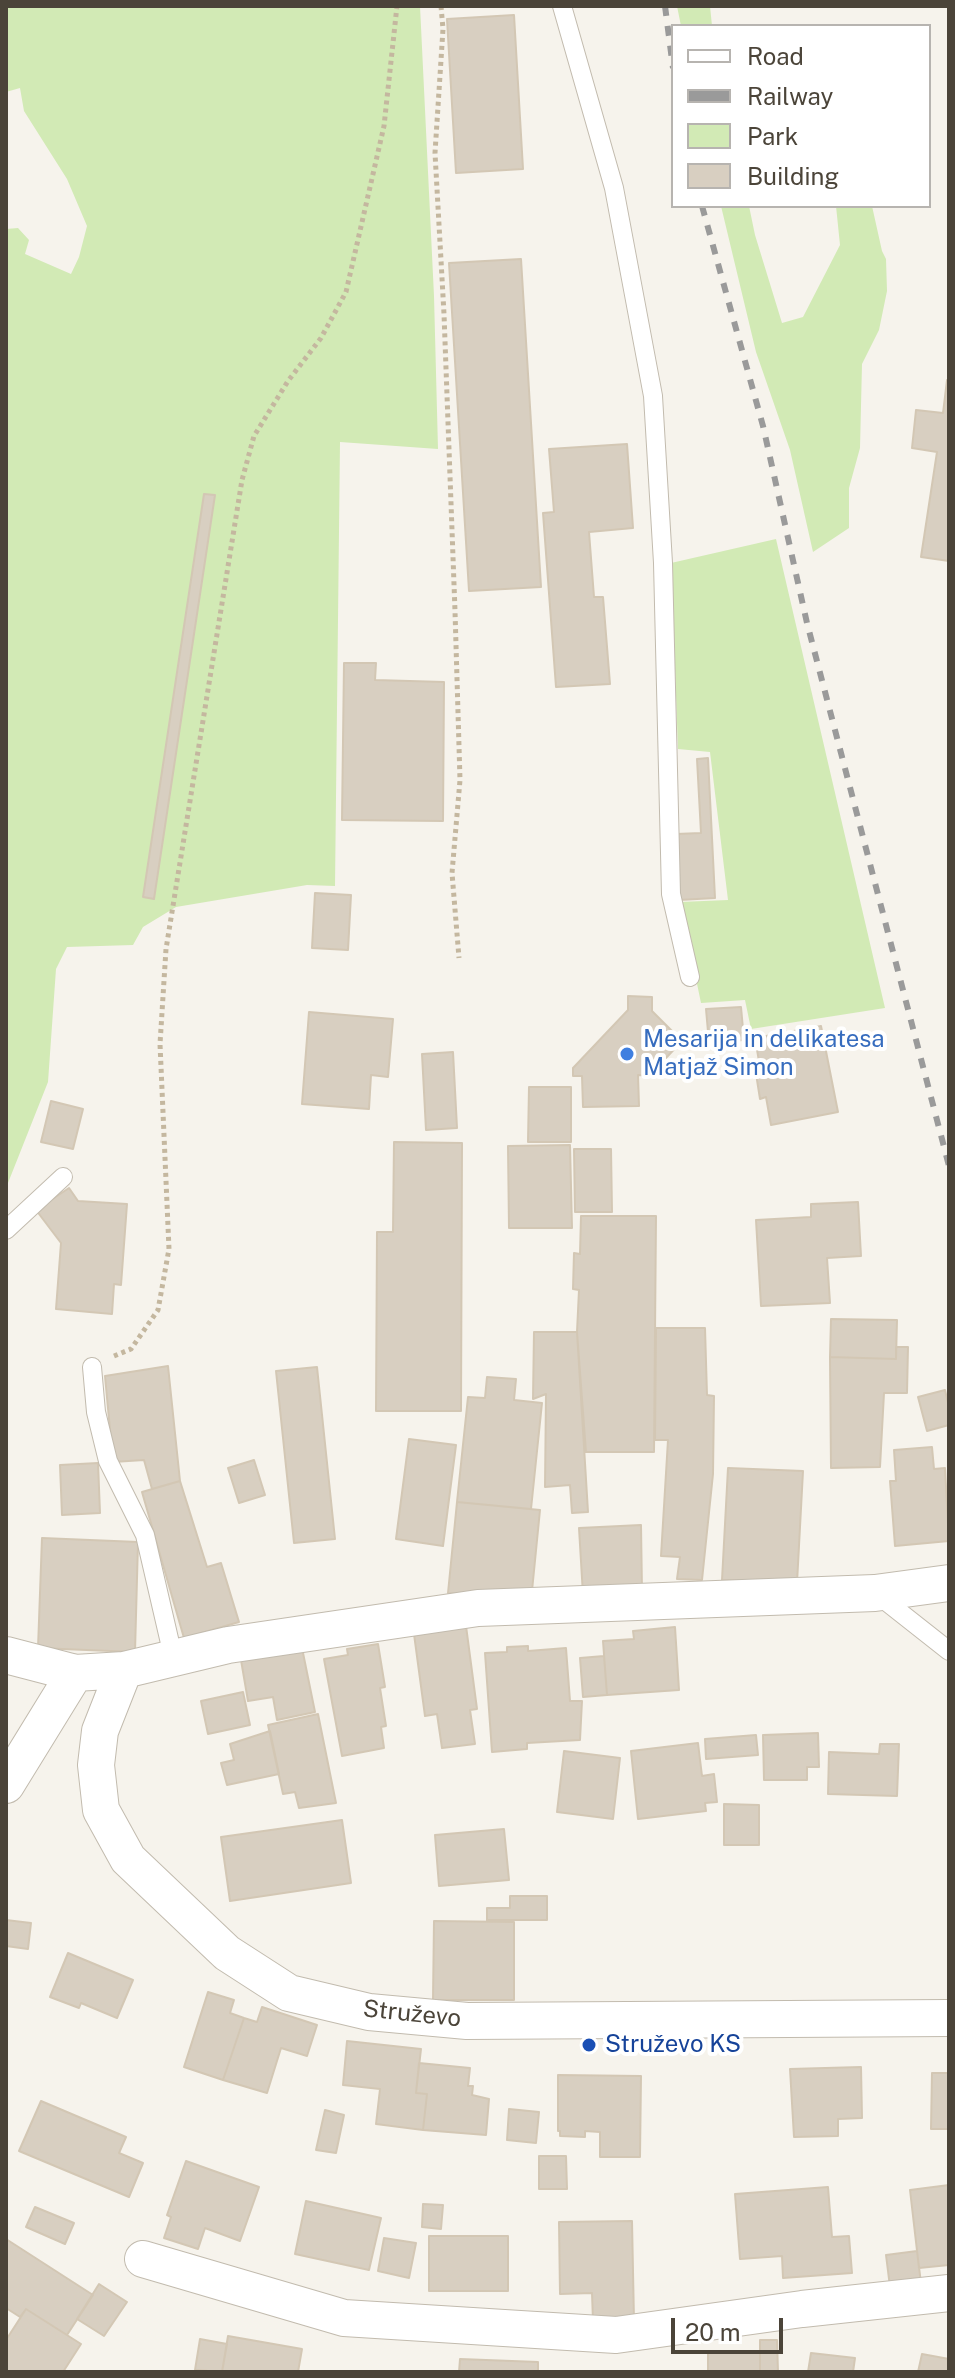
<!DOCTYPE html>
<meta charset="utf-8">
<style>
body{margin:0}
#map{position:relative;width:955px;height:2378px;overflow:hidden;background:#f6f3ec;font-family:"Public Sans",sans-serif}
canvas{display:block}
.frame{position:absolute;inset:0;border:8px solid #4b4439;pointer-events:none}
.legend{position:absolute;left:671px;top:24px;width:260px;height:184px;box-sizing:border-box;background:#fff;border:2px solid #b7b4b0;margin:0;padding:10px 14px;list-style:none;font-size:24px;color:#4b4439}
.legend li{display:flex;align-items:center;gap:16px;height:40px}
.legend b{width:40px;border:2px solid #b7b4b0}
.scale{position:absolute;left:671px;top:2318px;width:112px;height:36px;box-sizing:border-box;border:4px solid #4b4439;border-top:0;padding-left:10px;font-size:24px;line-height:28px;white-space:nowrap;color:#4b4439;-webkit-text-stroke:6px #fff;paint-order:stroke}
</style>
<div id="map">
<canvas width="955" height="2378"></canvas>
<div class="frame"></div>
<ul class="legend">
<li><b style="height:10px;background:#fff"></b>Road</li>
<li><b style="height:10px;background:#9a9a9a"></b>Railway</li>
<li><b style="height:22px;background:#d2eab5"></b>Park</li>
<li><b style="height:22px;background:#d8cfc1"></b>Building</li>
</ul>
<div class="scale">20 m</div>
</div>
<script>
const ctx = document.querySelector('canvas').getContext('2d');
ctx.lineJoin = 'round';
function fillPath(path, color) { ctx.fillStyle = color; ctx.fill(path, 'evenodd'); }
function strokePath(path, color, width, dash) { ctx.strokeStyle = color; ctx.lineWidth = width; ctx.lineCap = dash ? 'butt' : 'round'; ctx.setLineDash(dash || []); ctx.stroke(path); }
function drawText(font, color, halo, rows, align = 'center') {
  ctx.font = font + ' "Public Sans",sans-serif'; ctx.lineWidth = 8; ctx.setLineDash([]); ctx.textBaseline = 'middle'; ctx.strokeStyle = halo; ctx.fillStyle = color; for (const [text, x, y, turn = 0] of rows) {
    ctx.save(); ctx.translate(x, y); ctx.rotate((+turn || 0) * Math.PI / 180); ctx.textAlign = isNaN(turn) ? turn : align; if (halo) ctx.strokeText(text, 0, 0); ctx.fillText(text, 0, 0); ctx.restore();
  }
}
fillPath(new Path2D(`
 M6,6H420L434,296L438,449L340,442L335,886L307,885L176,907L143,927L133,945L67,947L56,969L48,1082L6,1188V229L18,228L29,240L25,254L71,274L79,257L87,226L67,179L24,111L20,88L6,92Z
 M677,6H710L712,26H681Z
 M721,206H749L755,235L782,323L803,317L840,245L836,206H872L882,251L886,259L887,291L879,330L862,364L860,448L849,488V528L813,552L790,450L756,352Z
 M776,539L885,1008L751,1029L745,1000L701,1003L680,902L728,900L710,752L678,749L671,563Z`), '#d2eab5');
const building = new Path2D(`
 M514,15L523,169L456,173L447,19Z
 M521,259L541,587L469,591L449,263Z
 M947,380H949V561L921,557L937,452L912,448L916,410L943,413Z
 M627,444L633,528L589,532L594,597H603L610,684L556,687L543,513L554,512L549,449Z
 M204,494L215,495L154,899L143,897Z
 M344,663H376L375,680L444,682L443,821L342,820Z
 M708,758L715,898L679,900L676,834L701,833L697,759Z
 M315,893L351,895L348,950L312,948Z
 M628,996L652,997V1011L682,1041L649,1076L638,1075L639,1106L583,1107L582,1076H573V1068L628,1010Z
 M741,1007L744,1040L709,1043L706,1009Z
 M309,1012L393,1019L388,1077L371,1075L369,1109L302,1104Z
 M821,1026L838,1112L771,1125L766,1097L760,1099L755,1067H760L755,1038Z
 M453,1052L457,1128L426,1130L422,1054Z
 M529,1087H571V1142H528Z
 M51,1101L83,1109L73,1149L41,1142Z
 M394,1142L462,1143L461,1411H376L377,1232H393Z
 M570,1145L572,1228H509L508,1146Z
 M574,1149H611L612,1212H575Z
 M69,1188L78,1201L127,1204L121,1285L114,1284L112,1314L56,1309L61,1243L36,1210Z
 M858,1202L861,1256L827,1258L830,1303L761,1306L756,1220L811,1217V1204Z
 M581,1216H656L654,1452H586L577,1332L579,1290L573,1289L574,1253L580,1254Z
 M831,1319L897,1320L896,1359L830,1357Z
 M656,1328H705L707,1395L714,1396L713,1474L702,1580L677,1579L680,1557L661,1556L668,1440H655Z
 M534,1332H577L588,1512L572,1513L570,1485L545,1487L546,1394L533,1399Z
 M896,1347H908L907,1393H884L880,1467L831,1468L830,1357L896,1359Z
 M168,1366L180,1481L152,1489L144,1460L113,1462L105,1376Z
 M317,1367L335,1539L294,1543L276,1371Z
 M487,1377L516,1379L514,1400L542,1403L531,1509L457,1502L468,1397L485,1398Z
 M945,1390L949,1407V1425L927,1431L918,1397Z
 M409,1439L456,1445L443,1546L396,1539Z
 M932,1447L934,1469L945,1468L949,1541L895,1546L890,1481H896L894,1450Z
 M254,1460L265,1495L239,1503L228,1468Z
 M98,1463L100,1513L62,1515L60,1465Z
 M728,1468L803,1471L797,1583L722,1580Z
 M180,1481L207,1567L221,1563L239,1622L184,1638L142,1492Z
 M457,1502L540,1510L531,1601L448,1593Z
 M641,1525L642,1592L583,1595L579,1528Z
 M42,1538L138,1542L135,1652L38,1648Z
 M466,1626L477,1709L470,1710L475,1744L442,1748L437,1714L425,1716L414,1634Z
 M675,1627L679,1690L607,1695L603,1641L634,1639L633,1631Z
 M378,1644L385,1687L380,1688L386,1726L381,1727L384,1748L342,1756L324,1659L348,1655L347,1649Z
 M528,1646V1651L566,1648L570,1701H582L580,1740L527,1743V1749L492,1752L485,1653L507,1652V1647Z
 M302,1648L315,1712L277,1720L273,1697L248,1701L241,1660Z
 M604,1656L607,1695L583,1697L580,1658Z
 M243,1692L250,1725L208,1734L201,1701Z
 M318,1714L336,1803L299,1808L295,1792L283,1794L268,1725Z
 M270,1731L279,1774L227,1785L221,1763L234,1760L230,1744Z
 M818,1733L819,1767H807V1780H764L763,1735Z
 M756,1735L758,1755L706,1759L705,1739Z
 M698,1743L702,1776L714,1774L717,1802L705,1803L706,1811L638,1819L631,1751Z
 M880,1744H899L897,1796L828,1794L829,1752L879,1754Z
 M564,1751L620,1758L613,1819L557,1812Z
 M724,1804L759,1805V1845H724Z
 M342,1820L351,1883L230,1901L221,1837Z
 M504,1829L509,1880L439,1886L435,1835Z
 M510,1896H547V1920H487V1908H510Z
 M6,1920L31,1923L28,1949L6,1946Z
 M434,1921L514,1922V2000H433Z
 M68,1953L133,1980L117,2018L81,2003L79,2008L50,1997Z
 M208,1992L234,2000L230,2013L244,2018L223,2080L184,2067Z
 M262,2007L317,2025L307,2056L281,2048L267,2093L223,2080L244,2018L257,2022Z
 M347,2041L421,2049L416,2093L427,2094L423,2130L376,2124L380,2089L343,2085Z
 M419,2063L470,2068L468,2086H473L472,2095L489,2099L486,2135L423,2130L427,2094L416,2093Z
 M861,2067L862,2118L838,2119V2136L794,2137L790,2069Z
 M932,2073H949V2129H931Z
 M558,2075L641,2076L640,2157H600V2132L585,2131V2137L560,2136V2131H558Z
 M41,2101L126,2137L119,2153L143,2163L129,2197L19,2151Z
 M509,2109L539,2112L536,2143L507,2140Z
 M325,2110L344,2115L336,2153L316,2150Z
 M539,2156H566L567,2189H539Z
 M186,2161L259,2187L240,2241L205,2228L198,2249L164,2238L171,2217L167,2215Z
 M949,2185V2265L919,2268L910,2190Z
 M828,2187L832,2237L849,2236L852,2273L783,2278L782,2256L740,2259L735,2194Z
 M306,2201L381,2218L369,2270L295,2254Z
 M423,2204L443,2205L441,2229L422,2227Z
 M35,2207L74,2223L65,2244L26,2227Z
 M632,2221L634,2321H593L592,2293L560,2294L559,2222Z
 M429,2236H508V2291H429Z
 M384,2238L416,2243L409,2278L378,2271Z
 M6,2239L93,2295L67,2335L26,2309L20,2317L6,2308Z
 M917,2251L921,2283L890,2287L886,2255Z
 M99,2284L127,2302L104,2336L77,2319Z
 M26,2309L81,2344L63,2372H6V2340Z
 M228,2336L302,2349L298,2372H222Z
 M200,2339L227,2344L222,2372L195,2370Z
 M760,2340H777L778,2372H760Z
 M760,2351V2372H708V2352Z
 M811,2353L855,2358L853,2372H808Z
 M922,2354L949,2359V2372H918Z
 M460,2359L538,2362V2372H459Z`);
fillPath(building, '#d8cfc1');
strokePath(building, '#d3c7b4', 2);
const service = new Path2D(`
 M562,6L614,188L653,396L663,563L671,894L690,977
 M6,1230L63,1177
 M92,1367L96,1412L108,1461L145,1535L173,1656
 M878,1595L949,1651`);
const minor = new Path2D(`
 M6,1655L75,1673
 M124,1670L100,1731L96,1765L101,1810L128,1859L227,1953L289,1993L369,2012L467,2021L949,2018
 M6,1785L75,1673L124,1670L228,1645L478,1608L875,1593L949,1583
 M143,2259L344,2318L616,2335L802,2309L949,2293`);
strokePath(service, '#c2bbae', 20);
strokePath(minor, '#c2bbae', 38);
strokePath(new Path2D(`
 M441,6L443,29L435,153L444,314L455,611L460,780L452,873L459,958
 M114,1356L131,1349L158,1310L169,1249L160,1044L166,949L242,480L254,436L288,381L321,338L346,292L384,126L397,6`), '#c4b79f', 5, [4, 4]);
strokePath(service, '#fff', 18);
strokePath(minor, '#fff', 36);
strokePath(new Path2D(`
 M665,6L673,68
 M702,206L763,426L807,623L949,1166`), '#9a9a9a', 6, [10, 10]);
for (const [x, y, r, color] of [
 [627,1054,8,"#3f7fe0"],
 [589,2045,8,"#1a4fb4"]
]) { const dot = new Path2D(); dot.arc(x, y, r, 0, 2 * Math.PI); ctx.fillStyle = color; ctx.fill(dot); strokePath(dot, '#fff', 3); }
drawText('24px', '#366cbe', '#fff', [
 ["Mesarija in delikatesa",643,1040],
 ["Matjaž Simon",643,1068]
], 'left');
drawText('24px', '#4b4439', '#fff', [
 ["Struževo",412,2014,6]
]);
drawText('24px', '#164399', '#fff', [
 ["Struževo KS",605,2045]
], 'left');
</script>
